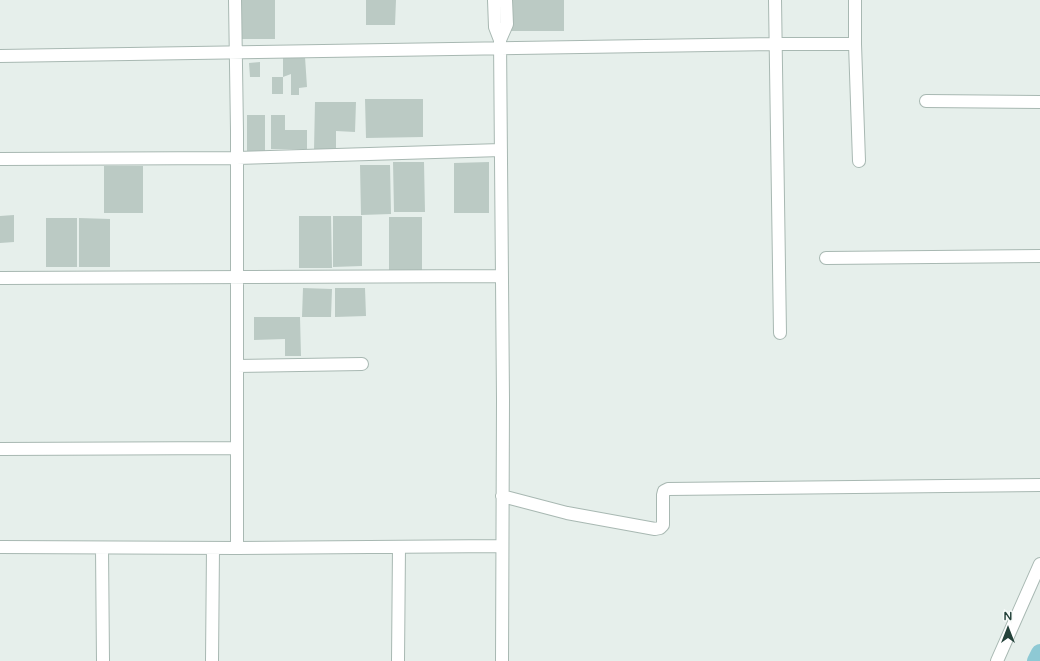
<!DOCTYPE html>
<style>
body{margin:0}
#map{position:relative;width:1040px;height:661px;overflow:hidden;background:#e6efeb;font-family:"Varela Round",sans-serif}
canvas{display:block}
.north{position:absolute;left:988px;top:609px;width:40px;height:40px;-webkit-text-stroke:3px #f7fbf9;paint-order:stroke;rotate:0deg;font-size:11px;font-weight:700;line-height:16px;text-align:center;color:#24423a}
.north::after{content:'';display:block;margin:auto;width:14px;height:18px;background:#24423a;clip-path:polygon(50% 0,100% 100%,50% 72%,0 100%)}
</style>
<div id="map">
<canvas width="1040" height="661"></canvas>
<div class="north">N</div>
</div>
<script>
const ctx = document.querySelector('canvas').getContext('2d');
ctx.lineJoin = 'round';
function strokePath(path, color, width, dash) { ctx.strokeStyle = color; ctx.lineWidth = width; ctx.lineCap = dash ? 'butt' : 'round'; ctx.setLineDash(dash || []); ctx.stroke(path); }
function fillPath(path, color) { ctx.fillStyle = color; ctx.fill(path, 'evenodd'); }
strokePath(new Path2D(`
 M1036,661L1040,653`), '#8ec9d4', 18);
fillPath(new Path2D(`
 M239,0H275V39H239Z
 M366,0H396L395,25H366Z
 M513,0H564V31H506L509,6L513,5Z
 M305,57L307,87L299,88V95H291V74L283,77V58Z
 M260,62V77H250L249,63Z
 M272,77H283V94H272Z
 M365,99H423V137L366,138Z
 M315,102H356L355,132L336,131V150H314Z
 M247,115H265V151H247Z
 M271,115H285V130H307V149H271Z
 M393,162H424L425,212H394Z
 M489,162V213H454V163Z
 M360,165H390L391,214L361,215Z
 M104,166H143V213H104Z
 M14,215V242L0,243V216Z
 M299,216H331L332,268H299Z
 M333,216H362V266L333,267Z
 M389,217H422V270H389Z
 M46,218H77V267H46Z
 M79,218L110,219V267H79Z
 M303,288L332,289L331,317H302Z
 M335,288H365L366,316L335,317Z
 M254,317H300L301,356H285V339L254,340Z`), '#bbcac4');
const minor = new Path2D(`
 M235,0L237,131V548
 M494,0L495,27L500,40
 M775,0L780,333
 M855,0V44L859,161
 M0,56L775,44H855
 M926,101L1040,102
 M0,159L237,158L501,150
 M826,258L1040,256
 M0,278L502,276
 M237,366L362,364
 M0,449L237,448
 M502,496L567,513L655,529L660,528L663,525V495L664,491L668,489L1040,485
 M0,547L237,548L502,546
 M102,548L103,661
 M212,661L213,548
 M398,661L399,547
 M502,661L503,400L500,40L507,24L506,0
 M997,661L1040,564`);
strokePath(minor, '#a8b8b2', 14);
strokePath(minor, '#fff', 12);
</script>
